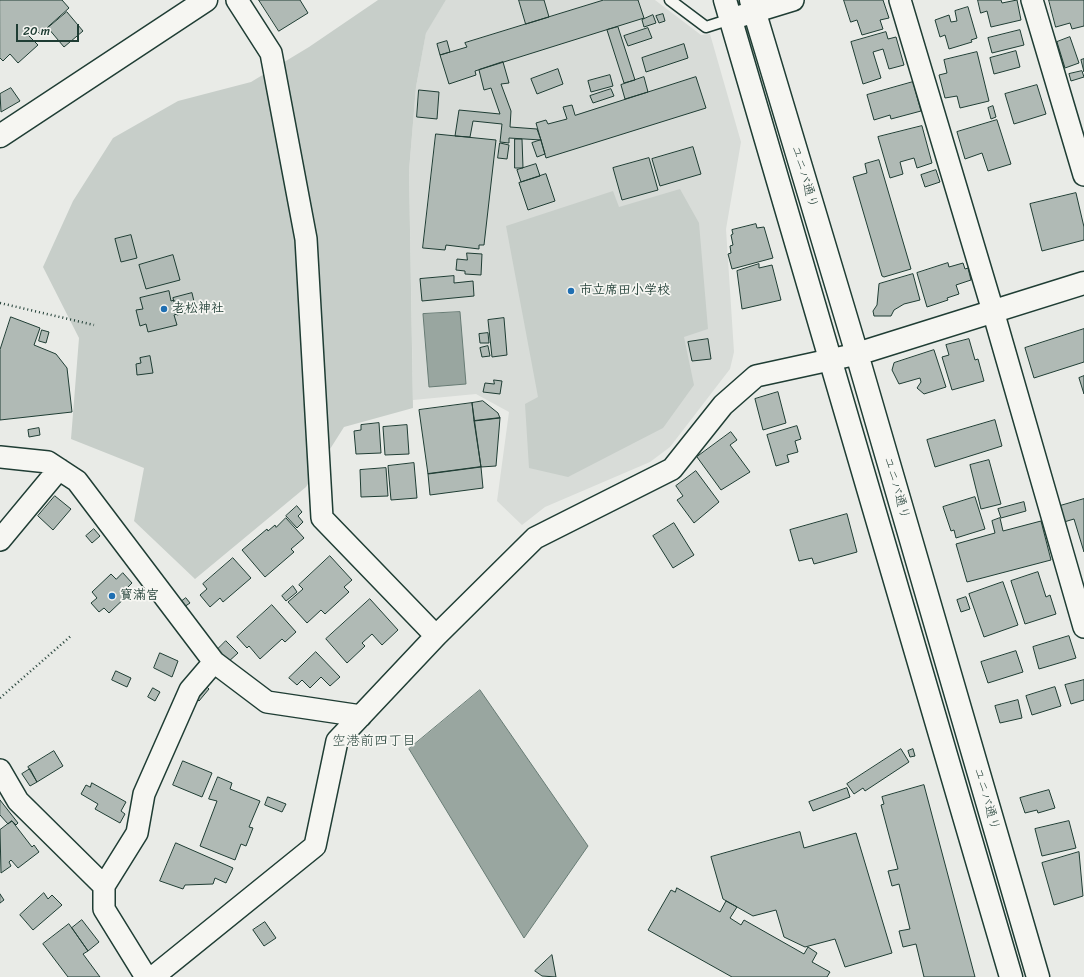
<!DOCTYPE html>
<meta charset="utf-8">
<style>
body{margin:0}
#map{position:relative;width:1084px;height:977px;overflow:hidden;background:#e9ebe7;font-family:Sriracha,sans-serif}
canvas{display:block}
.scale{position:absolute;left:16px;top:24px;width:63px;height:18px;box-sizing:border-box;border:2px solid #1f3d34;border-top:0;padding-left:5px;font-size:12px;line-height:14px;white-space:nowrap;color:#1f3d34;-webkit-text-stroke:3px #f6f6f2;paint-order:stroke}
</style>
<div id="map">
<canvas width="1084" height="977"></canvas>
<div class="scale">20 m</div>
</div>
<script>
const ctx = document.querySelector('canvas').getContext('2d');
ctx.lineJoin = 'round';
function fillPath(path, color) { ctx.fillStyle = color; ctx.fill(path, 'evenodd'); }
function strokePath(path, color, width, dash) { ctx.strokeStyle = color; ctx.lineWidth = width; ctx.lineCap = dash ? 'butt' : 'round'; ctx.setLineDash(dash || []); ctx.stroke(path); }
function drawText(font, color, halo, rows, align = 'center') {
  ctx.font = font + ' Sriracha,"Klee One",sans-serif'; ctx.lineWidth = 3.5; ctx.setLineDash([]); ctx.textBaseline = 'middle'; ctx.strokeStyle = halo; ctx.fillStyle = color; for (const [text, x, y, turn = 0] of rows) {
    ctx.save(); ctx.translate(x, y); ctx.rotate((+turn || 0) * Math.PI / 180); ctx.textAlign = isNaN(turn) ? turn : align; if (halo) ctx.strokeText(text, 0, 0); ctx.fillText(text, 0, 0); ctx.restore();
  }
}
fillPath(new Path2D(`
 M446,0H655L701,35L710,34L741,142L726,229L734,352L730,369L670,447L650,462L545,507L522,525L497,501L509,412L476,394L413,400L409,171L416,87L426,32Z`), '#d8dcd8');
fillPath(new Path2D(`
 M378,0H446L426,33L416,87L409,171L413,408L344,427L306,487L195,579L134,521L144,468L71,439L79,338L43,267L73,201L113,138L178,101L251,82L309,47Z
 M680,189L699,223L708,329L684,337L694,385L663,428L568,477L529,468L525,404L538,397L506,226L613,191L619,207Z`), '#c7cec9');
const water = new Path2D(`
 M460,312L466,384L429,387L423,314Z
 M480,690L588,846L524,938L409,749Z`);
fillPath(water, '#99a6a0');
strokePath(water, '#687c75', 1);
const building = new Path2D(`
 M0,0H62L69,8L40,34L33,27L26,33L38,45L18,63L10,54L3,61L0,58Z
 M259,0H300L308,13L279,31Z
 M519,0H544L549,17L526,24Z
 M604,0H638L644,18L475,71L476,75L449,84L440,55L467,47L465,43Z
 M844,0H883L889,18L880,20L883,29L862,35L857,20L851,22Z
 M978,0H1001L1002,3L1017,0L1021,20L991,27L987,11L981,13Z
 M1049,0H1084V26L1072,29L1070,23L1056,27Z
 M968,7L977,38L971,40L972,42L949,49L945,35L940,37L935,20L949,15L951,22L957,21L955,11Z
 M67,12L83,31L64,47L48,28Z
 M663,14L665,21L659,23L656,16Z
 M653,15L656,23L644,27L642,20Z
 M618,27L635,80L624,83L607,30Z
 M648,28L652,38L628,46L624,36Z
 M1020,30L1024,45L992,53L988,38Z
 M886,32L888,39L896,37L904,65L889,69L883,49L873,52L881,78L863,84L851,42Z
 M1070,37L1079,63L1065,68L1057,42Z
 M447,41L450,52L440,55L437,44Z
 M684,44L688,58L646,72L642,58Z
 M1016,51L1020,67L994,74L990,58Z
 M977,52L989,101L960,108L957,96L945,98L939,75L947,73L944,60Z
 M1084,59V72L1081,60Z
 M503,62L509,83L501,84L511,111L510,127L537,129L541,140L509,138V143L500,142L502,124L473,121L470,137L455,136L459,110L500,114L491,88L484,90L479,70Z
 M558,69L563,84L537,94L531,79Z
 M1082,71L1084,77L1071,81L1069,74Z
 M610,75L613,86L591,92L588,81Z
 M644,77L648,92L625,99L621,85Z
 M696,77L706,108L546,158L536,123L546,120L548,124L567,119L563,107L572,105L575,115Z
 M913,82L921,111L891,119L890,115L874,120L867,95Z
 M1037,85L1046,114L1014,124L1005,94Z
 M11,88L20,101L1,112L0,94Z
 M611,89L614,96L593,103L590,96Z
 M419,90L439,92L437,119L417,117Z
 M993,106L996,117L991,119L988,108Z
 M997,120L1011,164L988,171L982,153L965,159L957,132Z
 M922,126L932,163L917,168L914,158L900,162L903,174L890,178L878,137Z
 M436,134L496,140L484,245H479V249L446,245L445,250L423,248Z
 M515,139H522L523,168H515Z
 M541,140L545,154L537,157L532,143Z
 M500,143L509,145L507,159L498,158Z
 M693,147L701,174L660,186L652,159Z
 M649,158L658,190L622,200L613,168Z
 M879,160L911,269L884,277L882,276L853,177L867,173L865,164Z
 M536,164L540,176L521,182L517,170Z
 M936,170L940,182L925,187L921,175Z
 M546,174L555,201L528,210L519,183Z
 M1076,193L1084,227V240L1042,251L1030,204Z
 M756,224L757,228L764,227L773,258L732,269L728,254L731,253L730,246L733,245L731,235L733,234L732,230Z
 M131,235L137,258L121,262L115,239Z
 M467,253L482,254L481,275L465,274V271L456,270L457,259L467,260Z
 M173,255L180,280L146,289L139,265Z
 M948,263L949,267L963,263L965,269L968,268L971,280L956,285L959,294L947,298L948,300L927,307L917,273Z
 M759,264V268L772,265L781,300L742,309L737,271Z
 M913,274L920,300L904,304L894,310L891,316H874L873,311L877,305L879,284Z
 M454,276V283L473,281L474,296L422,301L420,279Z
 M169,291L171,301L174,300L177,314L174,315L177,325L148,332L146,324L140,326L136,310L143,309L140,298Z
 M192,293L196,310L177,315L173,298Z
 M11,317L40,328L34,345L56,354L67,368L72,412L0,420V350Z
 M504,318L507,355L492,357L488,320Z
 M1084,329V362L1034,378L1025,348Z
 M42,330L49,332L46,343L39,341Z
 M488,333L489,343H480L479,334Z
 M708,339L711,359L692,361L688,342Z
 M969,339L975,360L978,359L984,381L952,390L942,357L949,355L946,345Z
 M488,346L490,356L482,357L480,348Z
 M934,350L946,387L924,394L917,388L921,382L920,378L899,384L892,370L894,363Z
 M150,356L153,373L137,375L136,364L141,363L140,358Z
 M1084,376V394L1079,378Z
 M494,380L502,381L500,394L483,392L485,383L494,384Z
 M778,392L786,423L763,430L755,399Z
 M483,401L498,413L500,418L474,421L472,403Z
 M472,403L481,467L428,474L419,410Z
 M500,418L496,466L481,467L474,421Z
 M995,420L1002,446L935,467L927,440Z
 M379,423L381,453L356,454L354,431L361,430V425Z
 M407,425L409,454L385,455L383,427Z
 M797,426L801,439L795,441L798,452L787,455L789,462L776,466L767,435Z
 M39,428L40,435L29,437L28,430Z
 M731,432L737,440L730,445L750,472L721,490L697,457Z
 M989,460L1001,504L981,509L970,465Z
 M414,463L417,498L391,500L388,466Z
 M481,467L483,488L430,495L428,474Z
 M386,468L388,496L361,497L360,470Z
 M696,471L719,502L694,523L677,500L683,496L676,486Z
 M55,496L71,509L53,530L38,516Z
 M975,497L985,529L956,538L954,530L951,531L943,507Z
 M1084,499V552L1074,519L1064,522L1060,506Z
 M1024,502L1026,511L1001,518L998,509Z
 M297,506L302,512L298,516L303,522L297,528L286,516Z
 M847,514L857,552L814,564L812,558L799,561L790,530Z
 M286,518L304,538L291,549L294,552L265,577L242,550L267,529L268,531L275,525L276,527Z
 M1000,518L1003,531L1041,521L1051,560L967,582L956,544L995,533L992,521Z
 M674,523L694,555L673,568L653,536Z
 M94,529L100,536L92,543L86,536Z
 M330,556L352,580L344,587L349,592L325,614L321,610L307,623L288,602L303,589L299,585Z
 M233,558L251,578L223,602L220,598L210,607L200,595L207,589L203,584Z
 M1038,572L1046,597L1050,595L1056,614L1025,624L1011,581Z
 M123,573L132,583L125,590L129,594L109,613L104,608L99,612L91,603L97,598L92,592L111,574L116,579Z
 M1003,582L1018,625L984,637L969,594Z
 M293,586L297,592L286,601L282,596Z
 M966,597L970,609L961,612L957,600Z
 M186,598L190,603L181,609L178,604Z
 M370,599L398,630L382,645L372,634L362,643L365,646L347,663L326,639Z
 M272,605L296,632L285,642L282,639L260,659L249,646L247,648L237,637Z
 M1069,636L1076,658L1039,669L1033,647Z
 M226,641L238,653L227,663L216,651Z
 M1016,651L1023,672L988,683L981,662Z
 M316,652L340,677L330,686L321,677L310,688L302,680L297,685L289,678Z
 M160,653L178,661L172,677L154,668Z
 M116,671L131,678L127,687L112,680Z
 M1084,680V700L1071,704L1065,685Z
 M204,684L209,689L199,701L193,696Z
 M1055,687L1061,706L1032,715L1026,696Z
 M153,688L160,692L155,701L148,697Z
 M1018,700L1022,718L1000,723L995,706Z
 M901,749L909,762L865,791L863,788L854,794L847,784Z
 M913,749L915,756L910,757L908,751Z
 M54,751L63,766L37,782L28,767Z
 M183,761L212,773L202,797L173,785Z
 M30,769L37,782L30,786L22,774Z
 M218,777L232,783L230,789L260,801L249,827L253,828L246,846L241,844L235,860L200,846L217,801L209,799Z
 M92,783L126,802L121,811L125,814L120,823L95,809L98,804L81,794L86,785L90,787Z
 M924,785L975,977H924L916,944L903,947L899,931L910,929L899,884L892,886L888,871L898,869L881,805L884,804L882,797Z
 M847,788L850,797L813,811L809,802Z
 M1049,790L1055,808L1038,813L1037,810L1025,813L1020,798Z
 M268,797L286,804L282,812L265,805Z
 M0,800L18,823L16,825L12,821L8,824L0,815Z
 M12,821L32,847L34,845L39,852L18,868L11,860L9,862L11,866L1,873L0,830Z
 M1069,821L1076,848L1042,856L1035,829Z
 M800,832L804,848L856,833L892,953L845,967L835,939L805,947L784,937L776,910L753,916L723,899L711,857Z
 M176,843L233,868L226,883L215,878L213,884L185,885L183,889L160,881Z
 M1079,852L1083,896L1054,905L1042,863Z
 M677,888L720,912L726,901L737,907L730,918L741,925L744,920L804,954L808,947L817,953L812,962L830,972L827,977H732L648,930L671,890L675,892Z
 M44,893L48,899L52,895L62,905L33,930L20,915Z
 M0,894L4,900L0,903Z
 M82,920L99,942L88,951L72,928Z
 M265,922L276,938L264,946L253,930Z
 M69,924L88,951L83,954L100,977H68L43,944Z
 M552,955L556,977L542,976L535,971Z`);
fillPath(building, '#b0bab5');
strokePath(building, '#1f3d34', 1);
const service = new Path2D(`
 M670,0L706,27L731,19`);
const minor = new Path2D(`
 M237,0L271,53L306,239L322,518L436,636
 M900,0L993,311L1084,627
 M1032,0L1084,175
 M731,19L793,0
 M0,457L48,462L77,481L214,662L267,702L361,716
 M0,540L59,469
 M0,770L18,801L104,886L137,833L144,794L190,690L214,662
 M104,886V909L146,977
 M153,977L315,846L337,741L436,636L535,538L672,469L723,405L756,376L857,354`);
const tertiary = new Path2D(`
 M725,0L1011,977
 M751,0L857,354L1038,977
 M0,136L206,0
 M857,354L1084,283`);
strokePath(service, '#1f3d34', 13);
strokePath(minor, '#1f3d34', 24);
strokePath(tertiary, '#1f3d34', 25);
strokePath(new Path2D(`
 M0,303L94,325
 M0,698L72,635`), '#1f3d34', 2.5, [1, 3]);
strokePath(service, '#f6f6f2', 10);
strokePath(minor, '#f6f6f2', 21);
strokePath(tertiary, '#f6f6f2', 22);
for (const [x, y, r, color] of [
 [571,291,4,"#1f6fb2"],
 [164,309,4,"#1f6fb2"],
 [112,596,4,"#1f6fb2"]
]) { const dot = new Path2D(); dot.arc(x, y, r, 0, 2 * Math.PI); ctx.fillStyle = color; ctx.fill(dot); strokePath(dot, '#f6f6f2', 1.5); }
drawText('13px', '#1f3d34', '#f6f6f2', [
 ["ユニバ通り",804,177,73],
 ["ユニバ通り",896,488,74],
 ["ユニバ通り",986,799,74]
]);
drawText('bold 13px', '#1f3d34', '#f6f6f2', [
 ["市立席田小学校",579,291],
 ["老松神社",172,309],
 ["寳滿宮",120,596]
], 'left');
drawText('14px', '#1f3d34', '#f6f6f2', [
 ["空港前四丁目",374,741]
]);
</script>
